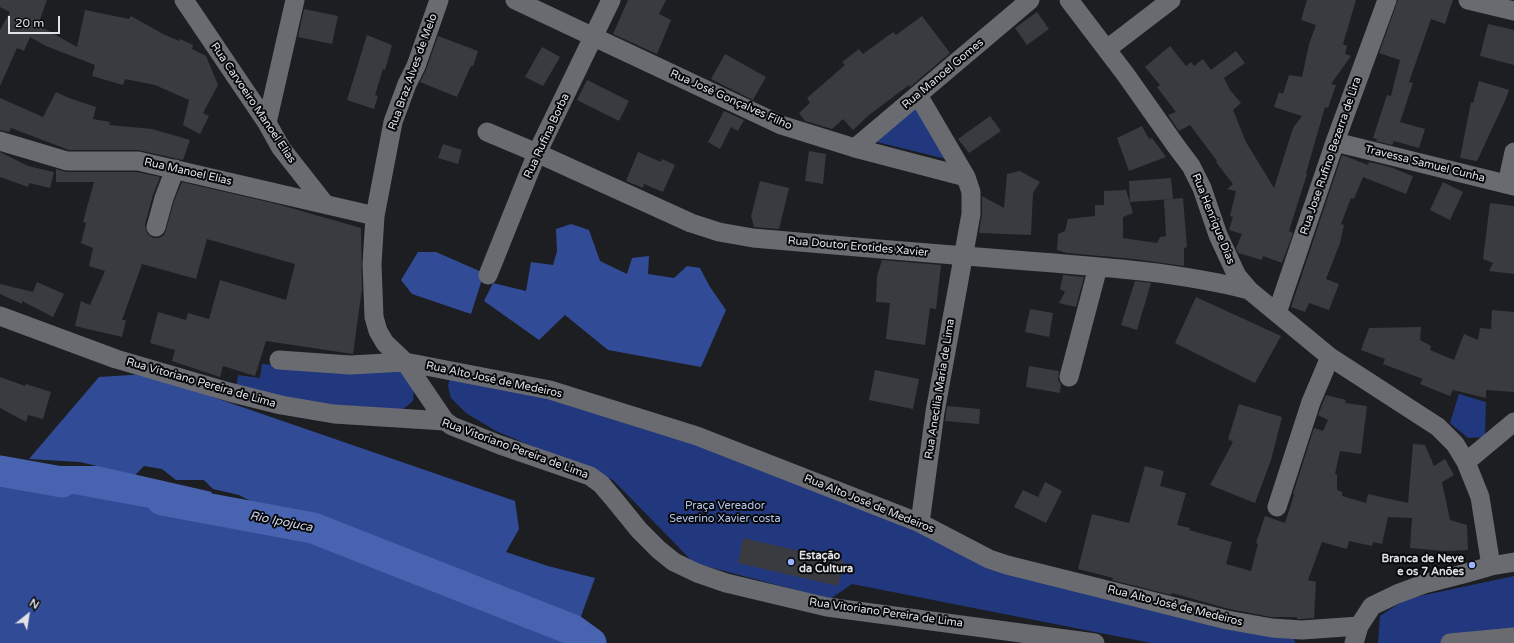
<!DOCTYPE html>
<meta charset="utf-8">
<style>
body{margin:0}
#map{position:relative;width:1514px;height:643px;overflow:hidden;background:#1c1e22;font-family:"Varela Round",sans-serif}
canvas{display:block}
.north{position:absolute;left:8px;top:595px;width:40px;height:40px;-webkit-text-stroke:3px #07080a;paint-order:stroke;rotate:30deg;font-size:11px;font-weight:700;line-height:16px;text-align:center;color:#e0e2e5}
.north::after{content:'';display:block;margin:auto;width:14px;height:18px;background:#e0e2e5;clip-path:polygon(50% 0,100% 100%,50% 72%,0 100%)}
.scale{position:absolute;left:8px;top:16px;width:52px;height:18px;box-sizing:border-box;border:2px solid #e0e2e5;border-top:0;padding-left:5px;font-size:12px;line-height:14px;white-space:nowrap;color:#e0e2e5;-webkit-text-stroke:3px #07080a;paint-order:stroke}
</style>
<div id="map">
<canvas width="1514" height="643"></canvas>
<div class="north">N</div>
<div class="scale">20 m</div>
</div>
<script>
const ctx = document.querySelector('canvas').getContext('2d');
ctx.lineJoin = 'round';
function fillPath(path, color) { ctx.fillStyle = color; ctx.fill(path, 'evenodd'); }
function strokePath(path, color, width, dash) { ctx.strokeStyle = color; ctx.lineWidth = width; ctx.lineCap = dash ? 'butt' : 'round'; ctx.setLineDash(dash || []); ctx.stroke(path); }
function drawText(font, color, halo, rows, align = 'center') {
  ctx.font = font + ' "Varela Round",sans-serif'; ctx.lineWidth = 4; ctx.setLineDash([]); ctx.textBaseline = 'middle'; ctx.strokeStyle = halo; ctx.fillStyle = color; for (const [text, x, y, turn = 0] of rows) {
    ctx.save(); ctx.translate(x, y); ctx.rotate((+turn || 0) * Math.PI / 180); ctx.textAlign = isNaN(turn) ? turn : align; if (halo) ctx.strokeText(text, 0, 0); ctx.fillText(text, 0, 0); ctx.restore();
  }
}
fillPath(new Path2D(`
 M919,105L954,161L873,141Z
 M262,364L362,371L400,370L414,385L413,401L402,410L307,403L236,389L238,375L260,378Z
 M451,372L703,441L921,529L995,569L1294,637L1295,643H1151L852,584L830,599L694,563L613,480L496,431L466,413L451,398L448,386Z
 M1459,394L1486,402L1485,437L1468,438L1450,423Z
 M1514,576V643H1378L1380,616L1406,599Z`), '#22387e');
fillPath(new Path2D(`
 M571,224L589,230L600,261L627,274L632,258L649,256L648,274L674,278L687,266L700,268L710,287L726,310L701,367L608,350L565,315L539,340L484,301L493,283L526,291L531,262L553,265L557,251L556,229Z
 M418,252H436L484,273L471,314L412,294L401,280Z
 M146,374L515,501L519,529L506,552L548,566L595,578L580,619L336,523L262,507L239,495L213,489L204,480H176L162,469L144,466L135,475L80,462L29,459L99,377Z
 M0,481L37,487L256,517L503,602L571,643H0Z`), '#324b96');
fillPath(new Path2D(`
 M28,466H98L212,492L198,517L14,483Z`), '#4864b1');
strokePath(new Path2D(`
 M0,471L62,482
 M162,500L313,528L573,630L591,643`), '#4864b1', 31);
fillPath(new Path2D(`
 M0,0H47L38,25L77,47L85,10L129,19L131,16L163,34L179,41L180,39L193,45L192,49L206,56L218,85L203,113L209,116L200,134L183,125L189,100L155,85L125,79L123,85L92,76L95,65L46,46L30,37L24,51L17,48L0,86V30L10,12L0,7Z
 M628,0H666L659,14L671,20L657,54L613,34Z
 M1307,0H1356L1343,44L1347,46L1345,54L1351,56L1331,84L1336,85L1328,108L1325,107L1306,173L1307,174L1289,231L1293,233L1282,263L1263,256L1262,260L1238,253L1236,248L1242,234L1229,230L1233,217L1230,216L1236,191L1227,189L1233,184L1216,162L1217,161L1190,125L1179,131L1168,115L1176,112L1157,87L1160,85L1145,67L1170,46L1186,66L1191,62L1194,66L1203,59L1211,70L1236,51L1245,63L1224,78L1230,90L1241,103L1233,110L1246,142L1274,188L1293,128L1302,116L1274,107L1279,92L1283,94L1289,75L1302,77L1309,44L1316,25L1301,20Z
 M1398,0H1453L1445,24L1431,19L1409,82L1413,83L1400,122L1425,129L1419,148L1394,141L1392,145L1376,141L1377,139L1373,138L1387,95L1391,96L1400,60L1379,53Z
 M304,9L338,16L332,44L298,37Z
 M1037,12L1049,29L1027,45L1015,28Z
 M922,16L950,53L910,87L909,85L869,115L853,130L843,119L832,129L805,121L799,113L810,103L807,98L845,65L842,62L859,49L863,54L893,32L896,35Z
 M1488,24L1514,30V65L1480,56Z
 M367,35L392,45L385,70L383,69L375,95L378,96L374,109L347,100Z
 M438,36L478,51L473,66H471L457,97L420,82L426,70Z
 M542,47L560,57L543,86L525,77Z
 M725,54L766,77L753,100L711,79Z
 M587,80L629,101L619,121L577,100Z
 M1479,81L1509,90L1505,101L1477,161L1460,158L1471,102L1473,103Z
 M56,92L69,98L96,107L93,119L110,122L109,125L152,129L190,140L183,160L138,150H69L11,128L9,132L0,130V98L43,117Z
 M724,111L744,120L738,131L731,127L720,149L708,142Z
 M990,116L1001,131L969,153L958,139Z
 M1142,126L1149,139L1152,138L1166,157L1129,171L1117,138Z
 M443,144L462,150L458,164L438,158Z
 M809,151L826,154L823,184L805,181Z
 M0,152L28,166L54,172L50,188L29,183L28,187L0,177Z
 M638,152L661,162L662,159L675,165L663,192L644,184L643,188L626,181Z
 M1342,155L1368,165L1369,162L1390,167L1413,176L1406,194L1363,177L1354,199L1351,198L1341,224L1344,225L1340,243L1326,279L1339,284L1329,310L1309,303L1305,312L1291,307Z
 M56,169L67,172H137L160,177L153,195L145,224L146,230L148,234L153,238H159L164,235L166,230L174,201L182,182L277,204L361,228L362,289L353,354L266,341L255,376L223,366L220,377L172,361L175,350L150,343L158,312L186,320L188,313L209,319L220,280L286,300L295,264L207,239L196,279L142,264L122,320H126L122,337L75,326L81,301L90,305L105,271L89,266L93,248L81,243L86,223L83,222L94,182H56Z
 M1020,171L1040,182L1033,193L1031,235L979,233L982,214V196L1004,208L1007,174Z
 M1171,178L1173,199L1130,202L1129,181Z
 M760,181L789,188L779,229L754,227L751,216Z
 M1443,182L1463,192L1450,220L1430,210Z
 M1126,190L1133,213L1123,217V238L1157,243L1160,237L1166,236L1164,200L1183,198L1187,247L1184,248V266L1134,259L1067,253L1057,250L1058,234L1065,231L1068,219L1095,216V205H1104V191Z
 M1490,203L1514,206V274L1489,271L1493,263L1483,259Z
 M882,260L941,265L936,309L930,308L925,345L886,339L890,303L876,302L877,276Z
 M1063,275L1084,277L1076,307L1059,303L1065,292L1060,289Z
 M1135,281L1151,283L1137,330L1121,325Z
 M37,282L64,294L53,317L22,301V304L0,294V284L33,292Z
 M1196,297L1281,336L1255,383L1175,343Z
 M1030,309L1053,313L1049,337L1025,332Z
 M1492,310L1514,312V392L1486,390V398L1453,390L1450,396L1420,384L1423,379L1383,364L1385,359L1361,350L1369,328L1421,327L1420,340L1431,346L1430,350L1454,360L1464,334L1478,340L1480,328L1491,329Z
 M1029,366L1059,371L1058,380L1061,384L1060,393L1026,387Z
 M875,370L919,379L913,409L869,400Z
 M0,377L25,386L26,384L51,392L43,419L28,415L26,422L0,408Z
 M1326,395L1346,400L1345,403L1367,406L1361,454L1340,451L1335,474L1337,475V490L1342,492V496L1366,503L1368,494L1408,503L1413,444L1425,445L1434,466L1445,459L1454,475L1442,482L1450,520L1467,525L1468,550L1445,551L1410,548L1412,518L1388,517L1382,544L1373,542L1372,546L1349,541L1347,549L1322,542L1308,580L1316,582L1314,618L1302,619H1297V617H1271L1229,609L1172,593L1171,595L1112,580L1113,578L1078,569L1092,514L1129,523L1145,466L1164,471L1160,486L1186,493L1177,525L1190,528L1189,530L1232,542L1226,564L1251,571L1258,544L1256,543L1265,516L1285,523L1294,495L1293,494L1314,428L1323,431L1328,420L1318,415Z
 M1239,404L1282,417L1271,460L1255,503L1210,485L1233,442L1228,439Z
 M947,406L980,409L979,424L945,421Z
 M1045,482L1062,491L1046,523L1014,507L1023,490L1038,497Z
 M743,538L844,561L838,586L738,563Z`), '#393b40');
strokePath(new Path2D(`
 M184,0L267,123L281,148L325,204
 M439,0L416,66L407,84L393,122L375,216L372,264L374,317L378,331L385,343L405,362L445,421
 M515,0L781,125L855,148L966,177
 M1069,0L1126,75L1176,146L1191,166L1202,188L1218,235L1237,276L1249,290L1330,357L1438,427L1455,444L1466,462L1480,497L1491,566
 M1468,0L1514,11
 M1107,49L1171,0
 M918,95L966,177L971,192V214L935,412L920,523
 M267,123L295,0
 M487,132L537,153L691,223L719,232L753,238C840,246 928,253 1015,260C1091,266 1174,271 1249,290
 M0,141L67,161H138L375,216
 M1335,142L1514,186
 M855,148L1030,0
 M1507,184L1514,152
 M156,227L164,198L175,169
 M488,275L537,153L611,0
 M1277,313L1335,142L1387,0
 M0,316L116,359L229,392L281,405L334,414L445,421L452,426L500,445L590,476L601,484L613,498L639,530L659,550L674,562L697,573L726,583L827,607L1095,643
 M279,360L350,365L405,362L550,390L697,436L920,523L989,559L1007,565L1227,620L1272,628L1302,630L1359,626
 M1069,377L1098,267
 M1466,462L1514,422
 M1277,507L1311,402L1330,357
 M1354,643L1359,626L1372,606L1397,594L1424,584L1463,574L1491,566L1514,562
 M1450,643L1514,637`), '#696b71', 19);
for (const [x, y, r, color] of [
 [791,562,4,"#99b5fd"],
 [1472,565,4,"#99b5fd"]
]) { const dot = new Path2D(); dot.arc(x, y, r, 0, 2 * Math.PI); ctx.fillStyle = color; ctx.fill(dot); strokePath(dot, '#07080a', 1.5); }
drawText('11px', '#e0e2e5', '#07080a', [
 ["Rua Braz Alves de Melo",413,72,-70],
 ["Rua Manoel Gomes",943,74,-40],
 ["Rua José Gonçalves Filho",731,100,24],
 ["Rua Carvoeiro Manoel Elias",253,103,56],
 ["Rua Rufina Borba",547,136,-65],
 ["Rua Jose Rufino Bezerra de Lira",1331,156,-71],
 ["Travessa Samuel Cunha",1425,164,14],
 ["Rua Manoel Elias",188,172,13],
 ["Rua Henrique Dias",1213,219,68],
 ["Rua Doutor Erotides Xavier",858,247,5],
 ["Rua Alto José de Medeiros",494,380,12],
 ["Rua Vitoriano Pereira de Lima",201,383,16],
 ["Rua Anecìlia Maria de Lima",940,389,-81],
 ["Rua Vitoriano Pereira de Lima",515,449,20],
 ["Rua Alto José de Medeiros",869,504,22],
 ["Rua Alto José de Medeiros",1175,606,14],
 ["Rua Vitoriano Pereira de Lima",886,613,8]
]);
drawText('11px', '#b4c6f0', '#07080a', [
 ["Praça Vereador",725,506],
 ["Severino Xavier costa",725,519]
]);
drawText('bold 11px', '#e0e2e5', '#07080a', [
 ["Estação",799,556],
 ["da Cultura",799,569],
 ["Branca de Neve",1464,559,"right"],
 ["e os 7 Anões",1464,572,"right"]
], 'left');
drawText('italic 12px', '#cdd6ec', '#07080a', [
 ["Rio Ipojuca",281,522,11]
]);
</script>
